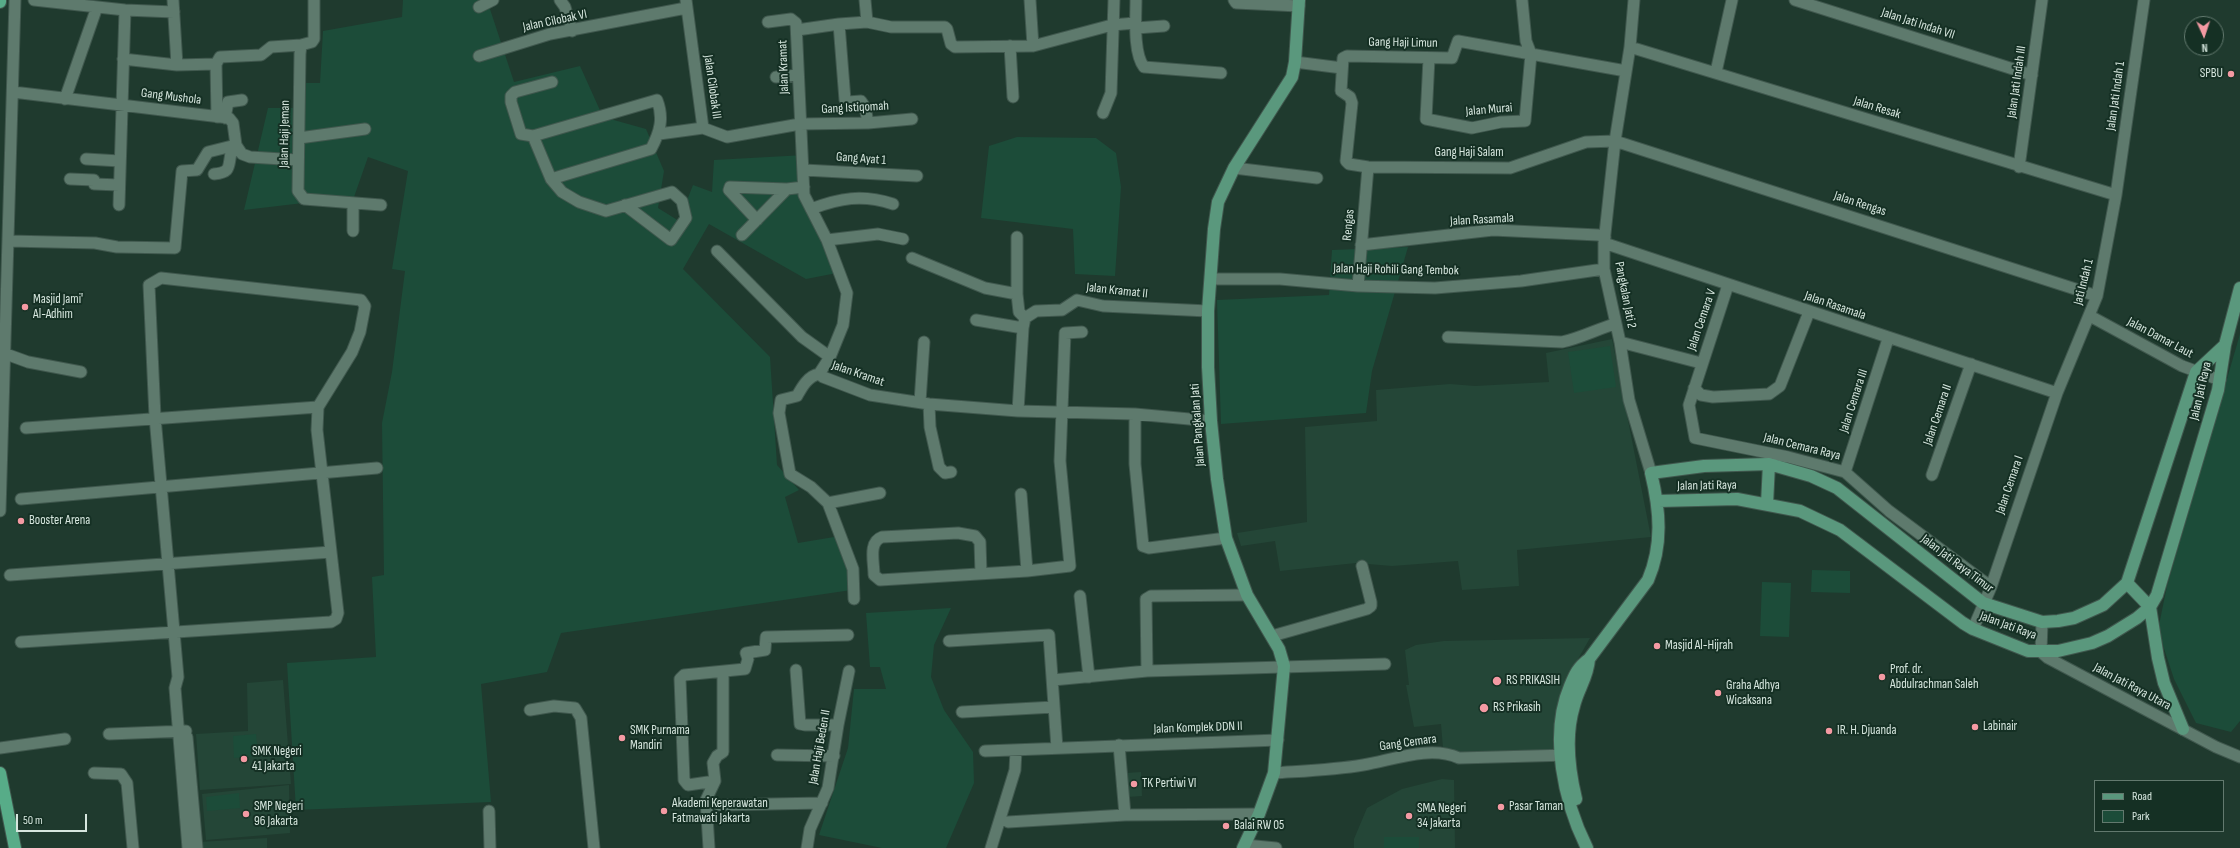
<!DOCTYPE html>
<style>
body{margin:0}
#map{position:relative;width:2240px;height:848px;overflow:hidden;background:#1f3a2e;font-family:"Sofia Sans Condensed",sans-serif}
canvas{display:block}
.legend{position:absolute;left:2094px;top:780px;width:130px;height:52px;box-sizing:border-box;background:#153024;border:1px solid #62796e;margin:0;padding:5px 7px;list-style:none;font-size:12px;color:#d6e6de}
.legend li{display:flex;align-items:center;gap:8px;height:20px}
.legend b{width:20px;border:1px solid #62796e}
.north{position:absolute;left:2184px;top:16px;width:40px;height:40px;box-sizing:border-box;background:#153024;border:1px solid #62796e;border-radius:50%;rotate:177deg;font-size:11px;font-weight:700;line-height:16px;text-align:center;color:#d6e6de}
.north::after{content:'';display:block;margin:auto;width:14px;height:18px;background:#f49aa3;clip-path:polygon(50% 0,100% 100%,50% 72%,0 100%)}
.scale{position:absolute;left:16px;top:814px;width:71px;height:18px;box-sizing:border-box;border:2px solid #d6e6de;border-top:0;padding-left:5px;font-size:12px;line-height:14px;white-space:nowrap;color:#d6e6de;-webkit-text-stroke:3px #153024;paint-order:stroke}
</style>
<div id="map">
<canvas width="2240" height="848"></canvas>
<ul class="legend">
<li><b style="height:5px;background:#5a987d"></b>Road</li>
<li><b style="height:11px;background:#1c4c39"></b>Park</li>
</ul>
<div class="north">N</div>
<div class="scale">50 m</div>
</div>
<script>
const ctx = document.querySelector('canvas').getContext('2d');
ctx.lineJoin = 'round';
function fillPath(path, color) { ctx.fillStyle = color; ctx.fill(path, 'evenodd'); }
function strokePath(path, color, width, dash) { ctx.strokeStyle = color; ctx.lineWidth = width; ctx.lineCap = dash ? 'butt' : 'round'; ctx.setLineDash(dash || []); ctx.stroke(path); }
function drawText(font, color, halo, rows, align = 'center') {
  ctx.font = font + ' "Sofia Sans Condensed",sans-serif'; ctx.lineWidth = 4; ctx.setLineDash([]); ctx.textBaseline = 'middle'; ctx.strokeStyle = halo; ctx.fillStyle = color; for (const [text, x, y, turn = 0] of rows) {
    ctx.save(); ctx.translate(x, y); ctx.rotate((+turn || 0) * Math.PI / 180); ctx.textAlign = isNaN(turn) ? turn : align; if (halo) ctx.strokeText(text, 0, 0); ctx.fillText(text, 0, 0); ctx.restore();
  }
}
fillPath(new Path2D(`
 M1612,339L1651,537L1517,550L1519,586L1462,590L1458,561L1392,566L1356,563L1280,571L1275,541L1241,546L1237,533L1307,522L1305,427L1377,421L1376,390L1450,384L1475,386L1549,382L1546,353Z
 M1590,638L1574,666L1554,754H1454L1443,748L1441,724L1414,727L1406,685H1409L1405,650L1416,645L1444,641Z
 M283,680L291,784L200,790L196,734L248,731L247,683Z
 M1141,772L1142,796L1127,797L1126,773Z
 M1442,779L1454,780L1455,848H1354V839L1367,808L1402,789Z
 M289,785L290,833L206,840L202,794Z
 M267,838V848H200L199,842Z`), '#244637');
fillPath(new Path2D(`
 M403,0H487L514,82L580,66L603,117L646,129L664,171L658,208L679,221L693,185L712,192L714,160L805,155L808,200L842,272L806,279L709,224L683,269L770,357L777,465L799,490L785,497L798,543L840,536L858,589L561,633L547,672L481,684L491,802L296,810L287,663L376,657L372,577L384,575L382,423L392,372L405,271L392,269L408,171L368,157L354,197L244,210L268,108H302L303,83H320L323,31L402,17Z
 M1017,137L1096,138L1116,153L1121,187L1115,276L1075,274L1073,229L981,218L989,146Z
 M1408,247L1372,371L1366,413L1221,424L1217,300L1329,295L1332,250Z
 M2240,334V721L2231,732L2196,723L2174,679L2158,630L2167,586Z
 M1610,346L1616,387L1574,393L1568,352Z
 M1812,570L1850,571V593L1811,592Z
 M1762,582L1791,583L1789,637L1760,636Z
 M951,608L934,645L931,677L944,710L973,752L974,783L946,848H882L819,835L848,748L854,689H886L880,667H870L866,613Z
 M256,734L258,756L234,758L233,736Z
 M239,793L240,808L207,811L206,797Z
 M1384,837H1419V848H1384Z`), '#1c4c39');
const minor = new Path2D(`
 M34,0L125,10L174,12
 M173,0L177,65
 M314,0V39L312,42L301,45L300,54L298,191L304,199L381,205
 M560,0L565,7L572,31
 M686,0L703,128
 M865,0L867,22
 M1030,0L1033,46
 M1136,0C1136,17 1133,53 1144,67L1221,73
 M1234,0L1236,3L1299,6
 M1522,0L1526,41L1531,54L1626,71
 M1634,0L1630,47L1615,141L1604,243V269L1620,342L1629,400L1651,473
 M1795,0L2032,75
 M479,7L493,0
 M768,22L791,19L796,23L804,195L827,240L847,293L843,325L830,357L819,374L823,377L870,395L929,404L1018,411L1135,414L1211,421
 M839,24L845,100L848,102L861,101L865,107L868,123
 M1136,28L1164,26
 M797,30L839,24L867,22L891,27H945L947,29L951,44L955,47L1033,46L1112,25L1135,23
 M1010,46L1013,97
 M1630,47L2116,195
 M479,56L550,34L686,8
 M1429,58L1426,119L1472,128L1501,122L1525,121L1531,54L1458,41L1452,58L1347,56L1343,58L1341,91L1350,97L1352,103L1346,161L1349,164L1368,167L1510,168L1586,142L1615,141L2097,296
 M123,59L177,65L216,64
 M1295,62L1342,68
 M1716,72L1732,0
 M776,77L798,75
 M13,92L229,118L233,123L236,145L242,154L250,157L298,160
 M65,99L97,7
 M1103,113L1111,93L1114,0
 M217,117L216,64L220,57L261,55L271,47L301,45
 M225,118L228,102L242,100
 M703,128L727,137L800,124L868,123L912,119
 M659,134L703,128
 M533,136L551,179L562,192L579,202L606,211L672,192L682,201L686,218L671,240L625,205
 M299,138L365,129
 M86,159L120,161
 M2019,167L2042,0
 M1234,168L1317,178
 M804,170L917,176
 M214,174C231,172 228,168 231,153L238,149
 M70,179L94,180V184L119,185
 M551,179L651,149C660,132 664,118 657,100L533,136L521,134L511,102V96L515,92L552,82
 M119,205L125,10
 M811,209C840,198 862,194 893,204
 M757,220L729,190L730,187L787,189
 M353,231V203
 M742,235L787,189L804,187
 M1017,237V294
 M827,240L878,234L903,239
 M9,241L95,243L117,247L175,248L182,171L197,170L208,152L236,145
 M1604,243L2057,393
 M1361,245L1493,230L1598,235L1605,237
 M717,251L802,337L830,357
 M912,258L985,288L1017,294L1019,312L1025,318
 M1211,279H1280L1358,286L1435,288L1521,281L1604,269
 M1728,285L1689,405L1695,438L1788,457L1845,472L1889,511L1991,587
 M1358,286L1368,167
 M2090,316L2182,366L2220,380
 M976,320L1023,328
 M1448,337L1562,342C1581,338 1597,329 1615,324
 M1620,342L1701,363
 M6,354L28,362L81,372
 M819,374C808,376 802,387 797,396L781,400L779,413L790,474L811,487L828,503L853,569L854,599
 M1694,388L1701,395L1713,397L1769,394L1780,386L1809,312
 M920,402L924,342
 M929,404L930,427L939,467L945,473L951,472
 M1018,411L1023,328L1025,318L1036,311L1062,310L1077,300L1103,306L1208,311
 M1135,414V464L1143,546L1149,548L1226,538
 M26,428L318,407
 M1845,472L1888,339
 M1932,475L1971,364
 M1021,494L1027,571
 M21,499L377,468
 M828,503L880,493
 M0,511L15,0
 M981,574L980,542L975,536L958,533L882,537C868,542 874,562 874,575L880,580L1027,571L1070,566L1060,461L1065,333L1082,332
 M10,575L331,552
 M1080,596L1089,677
 M2042,622L2041,652L2048,658L2216,747L2240,757
 M1973,629L1991,587L2057,393L2097,296L2116,195L2144,0
 M1272,636L1367,609L1371,606V602L1362,566
 M949,641L1049,635L1057,748
 M21,642L331,622L336,619L338,613L317,430L318,407L352,352L360,332L365,306L361,300L161,278L149,285L155,417L178,677L175,688L188,848
 M796,670L800,724L805,725H838
 M1147,671L1146,599L1151,596L1247,595
 M1053,680L1147,671L1385,664
 M530,710L554,706L575,708L581,718L594,848
 M962,712L1054,707
 M109,734L186,731
 M187,737L197,848
 M1119,745L1125,815
 M0,748L65,739
 M985,751L1278,740
 M777,755L834,756
 M94,773L121,774L127,783L133,848
 M1274,773C1303,771 1334,770 1363,765C1393,760 1430,745 1459,758L1569,755
 M715,781L688,785L684,780L680,679L684,675L745,669L748,659L746,653L765,650L766,637L848,635
 M719,805L822,803
 M489,811L490,848
 M1008,822L1125,815L1259,814
 M1245,845L1276,848
 M709,848L706,800L715,781L713,763L717,756L723,752V672
 M807,848L810,829L828,788L838,725L849,671
 M991,848L1015,770L1016,750`);
const major = new Path2D(`
 M1658,501L1737,499L1800,511L1840,530L1963,623L1973,629L2028,651H2058L2092,643L2108,636L2137,618L2150,607L2157,595L2218,390L2225,345L2240,288
 M1767,504L1769,464
 M2127,583L2150,607L2158,658L2164,683L2183,729
 M1576,799C1569,770 1565,735 1574,706C1578,689 1588,677 1589,659
 M1243,848L1259,814L1274,773L1284,666L1279,649L1247,595L1226,538L1217,479L1211,421L1208,367V311L1214,229L1218,202L1234,168L1292,77L1295,62L1299,0
 M1587,848C1564,802 1549,735 1570,686C1575,674 1578,667 1589,659L1648,580C1663,545 1660,510 1651,473L1704,466L1769,464L1811,476L1837,488L1983,603L2042,622L2058,621L2074,618L2103,605L2127,583L2196,372L2225,345`);
const highway = new Path2D(`
 M0,2V0
 M0,773L15,848`);
strokePath(minor, '#40584e', 13);
strokePath(major, '#40584e', 14);
strokePath(highway, '#40584e', 14);
strokePath(minor, '#5e7a6d', 11);
strokePath(major, '#5a987d', 12);
strokePath(highway, '#57ac88', 12);
for (const [x, y, r, color] of [
 [2231,74,4,"#f49aa3"],
 [25,307,4,"#f49aa3"],
 [21,521,4,"#f49aa3"],
 [1657,646,4,"#f49aa3"],
 [1882,677,4,"#f49aa3"],
 [1497,681,5,"#f49aa3"],
 [1718,693,4,"#f49aa3"],
 [1484,708,5,"#f49aa3"],
 [1975,727,4,"#f49aa3"],
 [1829,731,4,"#f49aa3"],
 [622,738,4,"#f49aa3"],
 [244,759,4,"#f49aa3"],
 [1134,784,4,"#f49aa3"],
 [1501,807,4,"#f49aa3"],
 [664,811,4,"#f49aa3"],
 [246,814,4,"#f49aa3"],
 [1409,816,4,"#f49aa3"],
 [1226,826,4,"#f49aa3"]
]) { const dot = new Path2D(); dot.arc(x, y, r, 0, 2 * Math.PI); ctx.fillStyle = color; ctx.fill(dot); strokePath(dot, '#153024', 1.5); }
drawText('13px', '#d6e6de', '#153024', [
 ["Jalan Cilobak VI",555,21,-12],
 ["Jalan Jati Indah VII",1918,24,18],
 ["Gang Haji Limun",1403,43,1],
 ["Jalan Kramat",784,67,-92],
 ["Jalan Jati Indah III",2017,82,-82],
 ["Jalan Cilobak III",712,87,82],
 ["Jalan Jati Indah 1",2116,96,-82],
 ["Gang Mushola",171,97,7],
 ["Gang Istiqomah",855,108,-3],
 ["Jalan Resak",1877,108,17],
 ["Jalan Murai",1489,110,-5],
 ["Jalan Haji Jeman",285,134,-89],
 ["Gang Haji Salam",1469,153],
 ["Gang Ayat 1",861,159,4],
 ["Jalan Rengas",1860,204,18],
 ["Jalan Rasamala",1482,220,-3],
 ["Rengas",1349,225,-85],
 ["Jalan Haji Rohili Gang Tembok",1396,270,1],
 ["Jati Indah 1",2084,282,-76],
 ["Jalan Kramat II",1117,291,6],
 ["Pangkalan Jati 2",1625,295,79],
 ["Jalan Rasamala",1835,306,19],
 ["Jalan Cemara V",1702,320,-71],
 ["Jalan Damar Laut",2160,338,28],
 ["Jalan Kramat",858,374,19],
 ["Jalan Jati Raya",2201,391,-77],
 ["Jalan Cemara III",1854,401,-72],
 ["Jalan Cemara II",1938,415,-71],
 ["Jalan Pangkalan Jati",1198,425,-94],
 ["Jalan Cemara Raya",1802,447,14],
 ["Jalan Cemara I",2010,485,-71],
 ["Jalan Jati Raya",1707,486,-1],
 ["Jalan Jati Raya Timur",1957,564,37],
 ["Jalan Jati Raya",2008,626,20],
 ["Jalan Jati Raya Utara",2132,687,28],
 ["Jalan Komplek DDN II",1198,728,-2],
 ["Gang Cemara",1408,743,-8],
 ["Jalan Haji Beden II",820,747,-80]
]);
drawText('13px', '#d6e6de', '#153024', [
 ["SPBU",2223,74,"right"],
 ["Masjid Jami'",33,300],
 ["Al-Adhim",33,315],
 ["Booster Arena",29,521],
 ["Masjid Al-Hijrah",1665,646],
 ["Prof. dr.",1890,670],
 ["Abdulrachman Saleh",1890,685],
 ["RS PRIKASIH",1506,681],
 ["Graha Adhya",1726,686],
 ["Wicaksana",1726,701],
 ["RS Prikasih",1493,708],
 ["Labinair",1983,727],
 ["SMK Purnama",630,731],
 ["Mandiri",630,746],
 ["IR. H. Djuanda",1837,731],
 ["SMK Negeri",252,752],
 ["41 Jakarta",252,767],
 ["TK Pertiwi VI",1142,784],
 ["Akademi Keperawatan",672,804],
 ["Fatmawati Jakarta",672,819],
 ["SMP Negeri",254,807],
 ["96 Jakarta",254,822],
 ["Pasar Taman",1509,807],
 ["SMA Negeri",1417,809],
 ["34 Jakarta",1417,824],
 ["Balai RW 05",1234,826]
], 'left');
</script>
